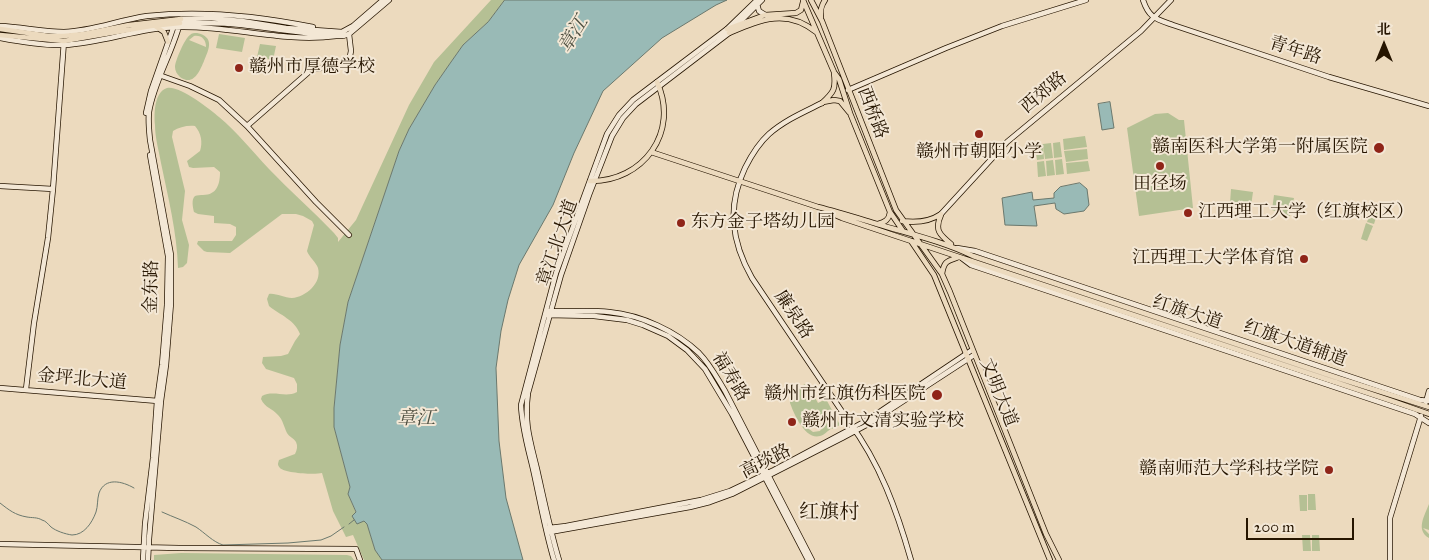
<!DOCTYPE html>
<meta charset="utf-8">
<style>
body{margin:0}
#map{position:relative;width:1429px;height:560px;overflow:hidden;background:#ecdabe;font-family:"IM FELL Great Primer","Noto Serif SC",serif}
canvas{display:block}
.north{position:absolute;left:1359px;top:20px;width:50px;height:50px;-webkit-text-stroke:4px #f3e7d5;paint-order:stroke;rotate:0deg;font-size:14px;font-weight:700;line-height:20px;text-align:center;color:#261500}
.north::after{content:'';display:block;margin:auto;width:18px;height:22px;background:#261500;clip-path:polygon(50% 0,100% 100%,50% 72%,0 100%)}
.scale{position:absolute;left:1246px;top:518px;width:108px;height:22px;box-sizing:border-box;border:2px solid #261500;border-top:0;padding-left:6px;font-size:15px;line-height:18px;white-space:nowrap;color:#261500;-webkit-text-stroke:4px #f3e7d5;paint-order:stroke}
</style>
<div id="map">
<canvas width="1429" height="560"></canvas>
<div class="north">北</div>
<div class="scale">200 m</div>
</div>
<script>
const ctx = document.querySelector('canvas').getContext('2d');
ctx.lineJoin = 'round';
function fillPath(path, color) { ctx.fillStyle = color; ctx.fill(path, 'evenodd'); }
function strokePath(path, color, width, dash) { ctx.strokeStyle = color; ctx.lineWidth = width; ctx.lineCap = dash ? 'butt' : 'round'; ctx.setLineDash(dash || []); ctx.stroke(path); }
function drawText(font, color, halo, rows, align = 'center') {
  ctx.font = font + ' "IM FELL Great Primer","Noto Serif SC",serif'; ctx.lineWidth = 4; ctx.setLineDash([]); ctx.textBaseline = 'middle'; ctx.strokeStyle = halo; ctx.fillStyle = color; for (const [text, x, y, turn = 0] of rows) {
    ctx.save(); ctx.translate(x, y); ctx.rotate((+turn || 0) * Math.PI / 180); ctx.textAlign = isNaN(turn) ? turn : align; if (halo) ctx.strokeText(text, 0, 0); ctx.fillText(text, 0, 0); ctx.restore();
  }
}
fillPath(new Path2D(`
 M491,0H505L488,22L463,45L451,62L435,85L409,129L399,151L348,302L340,345L334,408V427L350,487L348,494L356,513L367,524L375,550L382,560H364L353,535L346,537L333,511L322,473C314,475 285,473 280,468C277,464 278,464 279,460L295,454C297,450 298,446 296,442C294,438 289,437 287,433C284,427 283,420 278,415C272,408 265,408 261,399L262,396C273,390 286,398 297,392V384L294,378L266,369L262,363L263,357L281,356L288,354L295,341L300,334C295,320 280,315 269,306L267,299L269,294C276,293 284,298 292,298C306,297 322,283 318,268C316,262 309,257 307,251L314,225L312,221L303,216L296,214H282L230,253L207,252L204,251L197,244L198,241H232L236,235V227L230,224L214,223V216L198,214L194,212C193,208 191,199 195,196C197,195 201,195 203,195C217,195 220,184 220,172L214,167L193,168L189,167L187,161L200,151C203,142 201,133 195,126C188,125 179,127 173,131L172,137L185,191L182,220L189,245L187,263L183,267L178,268C177,232 168,197 161,163C159,151 155,138 155,125C154,114 154,92 167,88C179,85 210,109 219,117C237,132 253,152 269,169C290,191 313,211 334,233L338,238V242L356,220L409,105L434,62Z
 M197,33C215,37 209,49 204,61C200,70 194,87 180,77C177,74 175,71 175,67C175,61 185,38 190,35C192,33 194,33 197,33ZM194,36C202,35 206,40 206,47L189,40Z
 M219,34L245,38L242,52L216,48Z
 M260,44L276,46L273,60L257,57Z
 M1168,113L1179,120H1184L1193,208L1139,216L1127,128L1155,114Z
 M1085,136L1087,147L1064,150L1063,139Z
 M1060,142L1062,157L1054,158L1053,143Z
 M1051,143L1053,158L1045,159L1043,144Z
 M1043,144L1044,159L1037,160L1035,145Z
 M1087,149L1088,159L1066,162L1064,151Z
 M1062,159L1064,174L1056,175L1055,160Z
 M1053,160L1055,175L1047,176L1046,161Z
 M1044,161L1046,176L1038,177L1037,162Z
 M1088,161L1090,171L1067,174L1066,163Z
 M1231,189L1253,192L1251,206L1230,203Z
 M1274,195L1294,198L1290,216L1272,210Z
 M1373,206L1379,208L1374,224L1367,222Z
 M1366,223L1373,226L1367,241L1361,239Z
 M807,383L818,403L826,399L840,425L832,429V428C827,431 825,435 820,436C805,440 794,414 790,403C789,393 794,388 804,388L803,385ZM822,421L823,426L820,431L813,432L809,429Z
 M1308,494H1315L1316,510H1308Z
 M1299,495H1307V511H1300Z
 M1429,504V530L1423,528L1429,534V538C1415,530 1425,515 1429,504Z
 M1302,535H1310L1311,551H1303Z
 M1312,535H1319L1320,551H1312Z
 M181,553L347,555L351,556L354,560H154V555Z`), '#b5c094');
const water = new Path2D(`
 M505,0H727L716,5L662,38L603,91L574,153L553,205L519,265L508,300L501,331L496,368L499,441L506,498L523,560H382L375,550L367,524L364,521L357,524L352,516L356,512L348,494L350,487L334,427V408L340,345L348,302L399,151L409,129L435,85L451,62L463,45L488,22Z
 M1110,102L1114,128L1102,130L1098,104Z
 M1080,183L1087,189L1089,205L1084,211L1064,214L1056,209L1055,203L1034,206L1037,226L1005,225L1002,198L1032,192L1033,200L1054,198V193L1060,187Z`);
fillPath(water, '#99bab6');
strokePath(water, '#6b786d', 1);
strokePath(new Path2D(`
 M0,503C9,510 15,515 27,517C32,518 37,517 42,520C46,521 48,524 51,527C56,531 65,534 72,535C84,535 92,523 96,512C98,506 97,500 99,493C105,477 122,481 134,488
 M162,512C173,517 185,521 196,527C205,533 213,542 223,545L288,543L321,540L331,536L344,527
 M349,524L354,520`), '#6b786d', 1);
const secondary = new Path2D(`
 M1143,0C1149,18 1156,19 1173,25L1329,77L1429,106
 M757,4L759,11L767,16
 M180,23C201,23 222,22 242,25C276,29 309,35 343,36L349,34L389,0
 M0,26C22,27 43,32 64,32C92,31 119,20 147,16C202,10 259,16 313,27
 M0,38C21,42 43,46 64,45C104,43 141,27 181,27C233,26 284,43 336,36
 M159,75L190,86L219,100L247,126L316,202L349,235
 M848,90L946,48L1002,26L1086,0
 M822,103C804,112 785,120 769,134C759,143 751,156 745,168C727,206 731,241 752,278L849,422C880,463 897,511 911,560
 M146,113L151,91L176,20
 M247,126L311,70L336,65L347,59L350,56L351,51L349,34
 M0,186L53,189
 M941,214L1007,142L1141,31L1171,0
 M957,248L975,251L1420,400L1429,401
 M963,259L971,265L1415,414L1429,423
 M548,311C568,312 589,310 609,312C641,315 676,331 699,353C710,364 717,378 725,391L812,560
 M547,315L594,316L627,320L643,325L668,336L687,350L705,369L732,414L808,560
 M0,388L158,401
 M26,389L34,323L48,238L53,189L64,41
 M1426,402L1429,391
 M549,528L566,526L701,500L730,491L774,470L866,421L972,350
 M550,532L690,507L710,502L732,494L842,438L868,424L974,355
 M0,544L179,548L356,549L360,560
 M143,560L145,524L153,458L157,401L162,365L167,305L168,256L150,155
 M148,560L149,539L161,401L166,365L171,303V255L150,140C149,130 148,121 149,112C154,81 174,50 181,19L209,18L242,21L286,28L342,32L353,26L383,0
 M554,560C545,530 540,500 533,469C528,448 522,428 521,405L556,273L607,134L619,115L633,100L727,29L757,0
 M559,560C550,530 544,500 537,469C530,440 524,423 528,393L561,275L589,195L612,136L623,118L636,104L729,33L762,0
 M1390,560V518L1421,416`);
const primary = new Path2D(`
 M803,0L834,72L839,79L850,113L890,212L903,231
 M811,0L822,21L896,210L942,274L950,292L1046,534L1059,560
 M821,17C820,10 821,6 825,0
 M155,26L164,32L168,42
 M0,29L49,36H64L84,34L129,25L181,19
 M727,29L765,15L796,13L801,10L803,2
 M729,33C760,20 786,8 816,32
 M0,35L64,41L151,26L180,23
 M823,102L834,100L840,101L849,112
 M822,103C834,92 836,89 834,73
 M651,152L818,207C838,212 857,218 877,224C910,234 942,241 973,256L1338,378L1429,407
 M590,181C643,182 680,132 657,82
 M828,212L842,218L1392,401L1429,414
 M941,215C934,230 940,235 951,244
 M902,221C916,223 929,222 941,214
 M878,224C885,222 889,220 890,212
 M911,241L934,275L1050,560
 M942,274C944,261 947,261 959,257`);
strokePath(secondary, '#261500', 6);
strokePath(primary, '#261500', 6);
strokePath(secondary, '#f3e7d5', 4.5);
strokePath(primary, '#ecdabe', 4.5);
for (const [x, y, r, color] of [
 [239,68,5,"#8f2418"],
 [979,134,5,"#8f2418"],
 [1379,148,6,"#8f2418"],
 [1160,166,5,"#8f2418"],
 [1188,213,5,"#8f2418"],
 [681,223,5,"#8f2418"],
 [1304,259,5,"#8f2418"],
 [937,395,6,"#8f2418"],
 [792,422,5,"#8f2418"],
 [1329,470,5,"#8f2418"]
]) { const dot = new Path2D(); dot.arc(x, y, r, 0, 2 * Math.PI); ctx.fillStyle = color; ctx.fill(dot); strokePath(dot, '#f3e7d5', 2); }
drawText('18px', '#261500', '#f3e7d5', [
 ["青年路",1295,51,18],
 ["西郊路",1044,93,-40],
 ["西桥路",872,113,69],
 ["章江北大道",558,243,-71],
 ["金东路",152,287,-89],
 ["红旗大道",1187,313,18],
 ["廉泉路",793,315,56],
 ["红旗大道辅道",1295,344,19],
 ["福寿路",730,377,59],
 ["金坪北大道",82,380,5],
 ["文明大道",998,393,68],
 ["高琰路",766,462,-27]
]);
drawText('18px', '#261500', '#f3e7d5', [
 ["赣州市厚德学校",249,68],
 ["赣南医科大学第一附属医院",1368,148,"right"],
 ["赣州市朝阳小学",979,153,"center"],
 ["田径场",1160,185,"center"],
 ["江西理工大学（红旗校区）",1198,213],
 ["东方金子塔幼儿园",691,223],
 ["江西理工大学体育馆",1294,259,"right"],
 ["赣州市红旗伤科医院",926,395,"right"],
 ["赣州市文清实验学校",802,422],
 ["赣南师范大学科技学院",1319,470,"right"]
], 'left');
drawText('italic 19px', '#4e4f40', '#f3e7d5', [
 ["章江",574,35,-58],
 ["章江",416,419]
]);
drawText('20px', '#261500', '#f3e7d5', [
 ["红旗村",829,513]
]);
</script>
